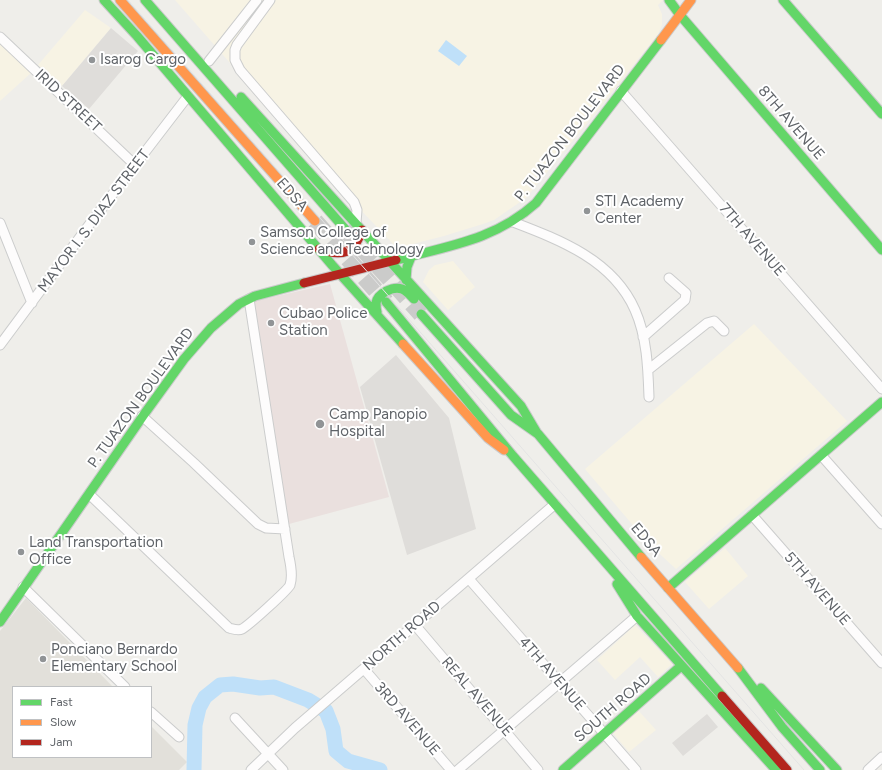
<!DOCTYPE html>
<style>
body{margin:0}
#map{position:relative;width:882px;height:770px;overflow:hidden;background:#efeeea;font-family:Figtree,sans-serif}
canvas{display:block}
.legend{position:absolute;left:12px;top:686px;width:140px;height:72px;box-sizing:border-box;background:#fff;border:1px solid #bfc1c3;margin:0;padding:5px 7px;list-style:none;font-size:12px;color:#5f6368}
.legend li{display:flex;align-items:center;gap:8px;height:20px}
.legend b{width:20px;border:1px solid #bfc1c3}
</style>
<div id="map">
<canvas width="882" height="770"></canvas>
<ul class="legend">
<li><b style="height:5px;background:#63d668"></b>Fast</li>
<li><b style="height:5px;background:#ff974d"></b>Slow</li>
<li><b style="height:5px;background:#b3261e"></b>Jam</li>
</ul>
</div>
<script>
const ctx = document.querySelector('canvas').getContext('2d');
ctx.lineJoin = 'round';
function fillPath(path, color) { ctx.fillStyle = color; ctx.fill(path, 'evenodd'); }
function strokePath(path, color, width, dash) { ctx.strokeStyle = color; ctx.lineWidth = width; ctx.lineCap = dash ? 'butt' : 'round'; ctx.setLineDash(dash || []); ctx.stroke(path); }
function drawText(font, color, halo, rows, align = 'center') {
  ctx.font = font + ' Figtree,sans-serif'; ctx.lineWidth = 4; ctx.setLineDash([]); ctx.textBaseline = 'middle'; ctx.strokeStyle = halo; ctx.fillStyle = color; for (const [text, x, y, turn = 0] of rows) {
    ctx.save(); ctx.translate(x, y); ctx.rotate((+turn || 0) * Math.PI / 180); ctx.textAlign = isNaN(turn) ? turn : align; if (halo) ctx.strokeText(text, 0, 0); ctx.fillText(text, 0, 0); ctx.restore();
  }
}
fillPath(new Path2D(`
 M175,0H663L658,5L662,14V25L658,34L593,116L526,198L494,220L483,224L444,236L397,248L334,182Z
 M85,10L111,28L62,86L38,65Z
 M0,44L31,73L0,101Z
 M453,261L475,287L448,310L423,282L429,270L435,265Z
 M754,324L847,421L676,569L649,544L585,469Z
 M725,548L748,576L709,609L685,582Z
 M635,625L672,664L658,677L640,657L615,680L597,660Z
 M637,709L656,730L629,752L611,731Z`), '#f7f3e4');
fillPath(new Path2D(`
 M111,28L138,51L89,109L62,86Z
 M396,355L449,418L476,529L407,555L360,387Z
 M707,714L718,727L683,756L672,743Z`), '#dfddda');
fillPath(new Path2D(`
 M26,598L113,687H13V757H151V726L187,762L179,770H0V631Z`), '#e2e0da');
fillPath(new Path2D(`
 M330,284L389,497L289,524L251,302Z`), '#eae0de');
fillPath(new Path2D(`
 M446,40L467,56L459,66L438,51Z`), '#bfe0f9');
strokePath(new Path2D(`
 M194,770L195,725L199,708L205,697L220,685L233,684L260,688L274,687L308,700L326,711L333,729L336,751L348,761L380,770`), '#bfe0f9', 15);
strokePath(new Path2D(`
 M315,221L386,302
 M345,229L421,314`), '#cbcbca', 17, [17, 8]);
const street = new Path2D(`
 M270,0L237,45L235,50V60L240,70L354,202L357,210L356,223
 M0,37L135,165
 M209,61L257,0
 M621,91L882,389
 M513,222C560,240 613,260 635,310C647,337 648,368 649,397
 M0,223L32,303
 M643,337L685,300L686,293L669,278
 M0,345L89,225L188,96
 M648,370L707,323L714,321L724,331
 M142,416L194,463L258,524L266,528L285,529
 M821,455L882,524
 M89,494L229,628C233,629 238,631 242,629C248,626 288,590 290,585C293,576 291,566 289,557L249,299
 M752,515L882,663
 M469,579L636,770
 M23,587L125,687
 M415,625L538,770
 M364,669L451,770
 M151,712L179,737
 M235,718L283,770
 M251,770L295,728L555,504
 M458,770L637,616
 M868,770L882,757`);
const fast = new Path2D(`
 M104,0L137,36L332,265L403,344
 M145,0L345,229
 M669,0L680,15L882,250
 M783,0L882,114
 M241,97L521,406L537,433
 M396,260C448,246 495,240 536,203L661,40
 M406,280L407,267L411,257
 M386,302L513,456L722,696
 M377,312C376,309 376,306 376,303C378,293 393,286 402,289C407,291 410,295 414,299
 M421,314L511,415L538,434L641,557
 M617,584L637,616L776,770
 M668,588L882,402
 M0,622L145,413L184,359L211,328L239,304L255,296L304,283
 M738,668L782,727L820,770
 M761,688L837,770
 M563,770L681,666`);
const slow = new Path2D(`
 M120,0L315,221
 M661,40L691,0
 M403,344L488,438L504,450
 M641,557L738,668`);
const jam = new Path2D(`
 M319,249C342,257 354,254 362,230
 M304,283L396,260
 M722,696L787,770`);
strokePath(street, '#cbcccc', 11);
strokePath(fast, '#cacacb', 11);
strokePath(slow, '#cacacb', 11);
strokePath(jam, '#cacacb', 11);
strokePath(street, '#fdfcfc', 9);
strokePath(fast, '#63d668', 9);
strokePath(slow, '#ff974d', 9);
strokePath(jam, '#b3261e', 9);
strokePath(new Path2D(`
 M128,0L336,236L804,770`), '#e4e4e4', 1);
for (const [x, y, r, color] of [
 [92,60,4,"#919496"],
 [587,211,4,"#919496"],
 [252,242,4,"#919496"],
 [271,323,4,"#919496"],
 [320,424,5,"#919496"],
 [21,552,4,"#919496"],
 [43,659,4,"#919496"]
]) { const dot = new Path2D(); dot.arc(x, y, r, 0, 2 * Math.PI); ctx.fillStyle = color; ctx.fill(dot); strokePath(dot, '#fff', 1.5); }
drawText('15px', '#5f6368', '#fff', [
 ["Isarog Cargo",100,60],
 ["STI Academy",595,202],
 ["Center",595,219],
 ["Samson College of",260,233],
 ["Science and Technology",260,250],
 ["Cubao Police",279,314],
 ["Station",279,331],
 ["Camp Panopio",329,415],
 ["Hospital",329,432],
 ["Land Transportation",29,543],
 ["Office",29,560],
 ["Ponciano Bernardo",51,650],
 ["Elementary School",51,667]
], 'left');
drawText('15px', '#5f6368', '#fff', [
 ["IRID STREET",68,101,43],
 ["8TH AVENUE",791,123,49],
 ["P. TUAZON BOULEVARD",570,133,-52],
 ["EDSA",292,195,49],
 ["MAYOR I. S. DIAZ STREET",94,221,-53],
 ["7TH AVENUE",752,240,49],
 ["P. TUAZON BOULEVARD",141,398,-54],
 ["EDSA",646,540,50],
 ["5TH AVENUE",817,589,49],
 ["NORTH ROAD",402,636,-41],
 ["4TH AVENUE",552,674,49],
 ["REAL AVENUE",477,697,49],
 ["SOUTH ROAD",613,708,-41],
 ["3RD AVENUE",407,719,49]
]);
</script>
